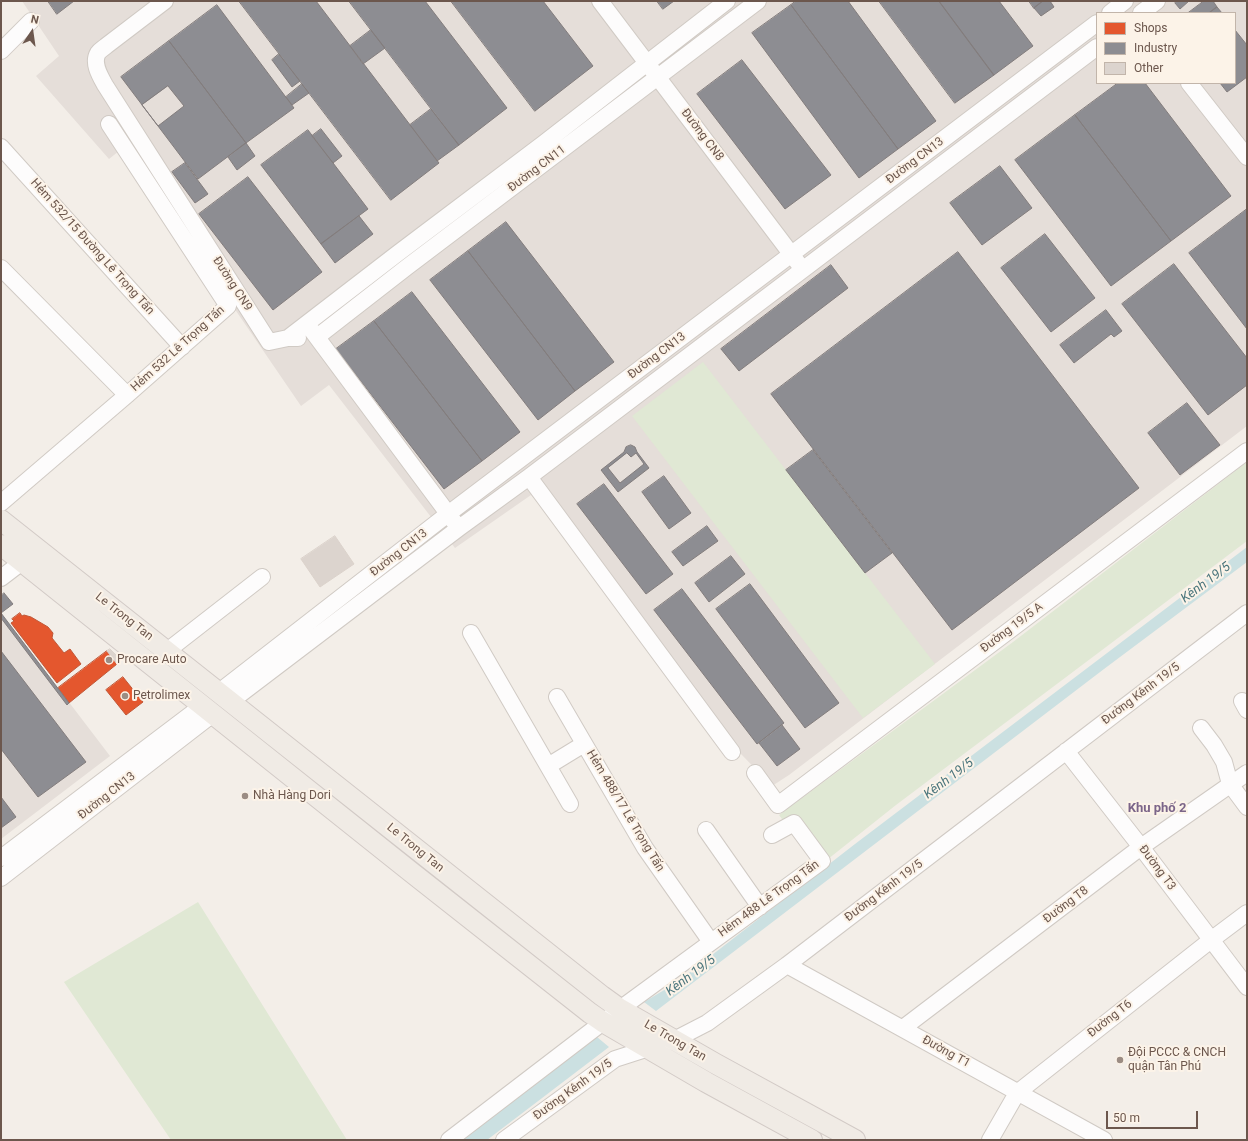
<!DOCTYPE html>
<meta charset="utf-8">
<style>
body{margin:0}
#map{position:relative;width:1248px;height:1141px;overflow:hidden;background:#f3eee8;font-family:Roboto,sans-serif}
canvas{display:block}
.frame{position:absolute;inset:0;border:2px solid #6c574d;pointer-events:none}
.legend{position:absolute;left:1096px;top:12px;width:140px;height:72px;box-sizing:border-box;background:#fcf3e8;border:1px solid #c2b5aa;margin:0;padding:5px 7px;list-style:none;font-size:12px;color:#6c574d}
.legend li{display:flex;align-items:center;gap:8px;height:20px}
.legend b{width:20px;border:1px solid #c2b5aa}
.north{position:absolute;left:12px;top:12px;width:40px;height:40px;-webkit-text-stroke:3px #fcf3e8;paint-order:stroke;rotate:13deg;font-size:11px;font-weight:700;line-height:16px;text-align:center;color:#6c574d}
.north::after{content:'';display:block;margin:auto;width:14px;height:18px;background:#6c574d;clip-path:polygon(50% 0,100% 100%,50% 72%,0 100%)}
.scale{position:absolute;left:1106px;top:1111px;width:92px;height:18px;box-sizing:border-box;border:2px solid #6c574d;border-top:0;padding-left:5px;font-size:12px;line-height:14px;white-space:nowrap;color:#6c574d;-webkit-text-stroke:3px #fcf3e8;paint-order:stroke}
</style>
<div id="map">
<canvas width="1248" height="1141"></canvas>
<div class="frame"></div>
<ul class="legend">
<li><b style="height:11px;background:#e4572e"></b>Shops</li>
<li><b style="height:11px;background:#8d8d92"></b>Industry</li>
<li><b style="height:11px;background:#dcd4ce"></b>Other</li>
</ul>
<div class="north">N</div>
<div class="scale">50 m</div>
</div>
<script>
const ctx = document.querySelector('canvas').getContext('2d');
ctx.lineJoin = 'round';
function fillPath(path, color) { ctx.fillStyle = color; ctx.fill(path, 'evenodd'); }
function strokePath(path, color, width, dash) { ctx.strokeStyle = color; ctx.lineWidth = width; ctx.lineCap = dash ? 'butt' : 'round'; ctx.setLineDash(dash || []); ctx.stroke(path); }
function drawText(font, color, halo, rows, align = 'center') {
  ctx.font = font + ' Roboto,sans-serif'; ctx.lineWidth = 4; ctx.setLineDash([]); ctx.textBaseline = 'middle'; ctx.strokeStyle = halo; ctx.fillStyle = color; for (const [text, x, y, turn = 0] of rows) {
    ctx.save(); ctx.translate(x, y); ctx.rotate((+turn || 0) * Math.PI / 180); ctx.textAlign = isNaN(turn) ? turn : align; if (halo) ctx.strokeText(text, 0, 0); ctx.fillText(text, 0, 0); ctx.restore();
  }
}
fillPath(new Path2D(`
 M22,1H1247V426L789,775L772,786L741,754L531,495L455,548L329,385L301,406L124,147L109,159L36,76L59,56ZM1097,13H1235V83H1097Z
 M1,613L110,756L1,839Z`), '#e5ded9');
fillPath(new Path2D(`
 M703,362L935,664L863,718L632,416Z
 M1247,462V541L896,805L818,867L779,815L1013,642Z
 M198,902L347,1140H171L64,982Z`), '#e0e8d4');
fillPath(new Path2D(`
 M1247,547V562L1104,669L656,1011L644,1002L676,983L855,844Z
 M597,1037L609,1047L487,1140H462Z`), '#cbe0e1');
const shops = new Path2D(`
 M20,613L22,616L24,615L31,617L48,627L53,633L52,638L64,653L70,649L81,664L57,683L11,623L14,621L12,619Z
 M107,651L117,664L69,703L58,688Z
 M123,677L143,702L126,715L106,690Z`);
fillPath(shops, '#e4572e');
strokePath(shops, '#c05737', 1);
const industry = new Path2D(`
 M48,1H74L57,14Z
 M239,1H316L439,163L391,200Z
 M349,1H425L507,108L459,145Z
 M451,1H543L593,66L535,111Z
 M657,1H674L663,9Z
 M796,1H848L936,121L898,149L791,5Z
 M879,1H939L994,75L955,103Z
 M939,1H999L1033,46L994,75Z
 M1029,1H1043L1034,8Z
 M1043,1H1050L1054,7L1041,16L1034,8Z
 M1178,1H1189L1180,9L1175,3Z
 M1204,1H1213L1217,7L1209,13H1188Z
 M217,5L294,108L246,143L169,41Z
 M791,5L898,149L859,178L752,33Z
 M1217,7L1222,13H1209Z
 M371,30L385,48L363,64L350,46Z
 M1235,30L1247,45V77L1227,92L1220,83H1235Z
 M169,41L246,143L198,179L121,77Z
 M279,54L300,81L292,87L272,60Z
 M742,60L831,175L785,209L697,94Z
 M1118,83H1145L1231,196L1171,241L1075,115Z
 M302,84L309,93L292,105L286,97Z
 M168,86L184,106L158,126L142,105Z
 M431,109L459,145L437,161L410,125Z
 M1075,115L1171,241L1111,286L1015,160Z
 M321,129L342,156L333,163L312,136Z
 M308,130L368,209L321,244L261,165Z
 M246,143L255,156L237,170L228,157Z
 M185,163L208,194L195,203L172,172Z
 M1000,166L1032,208L982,245L950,203Z
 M248,177L322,272L273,310L199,214Z
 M1247,209V329L1189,253Z
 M359,216L373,234L335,263L321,244Z
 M506,222L614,362L575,391L468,251Z
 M1045,234L1095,298L1051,332L1001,268Z
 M468,251L575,391L538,420L430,280Z
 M958,252L1139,488L952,630L771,394Z
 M1174,264L1247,358V385L1208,415L1122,304Z
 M831,265L848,288L739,371L721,349Z
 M412,292L520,432L482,461L374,321Z
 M1106,310L1122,331L1114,337L1111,334L1074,363L1060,345Z
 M374,321L482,461L444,489L336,349Z
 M1187,403L1220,445L1180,475L1148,433Z
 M631,445L635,447L637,452L649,468L618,492L601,470L624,452L626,447Z
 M813,450L892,553L865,573L786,470Z
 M627,453L631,457L636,453L644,464L620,483L608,468Z
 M664,476L691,513L669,529L642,492Z
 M604,484L673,574L646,594L577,504Z
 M707,526L718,541L683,566L672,552Z
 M731,556L745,574L709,602L695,583Z
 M750,584L839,703L805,728L716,609Z
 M682,589L784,723L757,744L654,610Z
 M4,593L13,604L1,613V596Z
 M1,613L69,703L67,705L1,618Z
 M1,651L86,762L38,797L1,749Z
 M782,725L800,749L777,766L759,743Z
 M1,797L16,817L1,828Z`);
fillPath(industry, '#8d8d92');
strokePath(industry, '#837d7d', 1);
const building = new Path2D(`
 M335,536L354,564L320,587L301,559Z
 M110,649L121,660L117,664L107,651Z`);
fillPath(building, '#dcd4ce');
strokePath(building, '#dbd2cb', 1);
const minor = new Path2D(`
 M165,1L106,46C104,48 100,50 98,53C92,63 100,76 105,85L269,342L288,338H298
 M600,1L798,263
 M1110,13L1125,1
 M1141,13L1157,1
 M1,51L31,21
 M1189,83L1247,157
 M1,147L182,347
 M1,268L127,395
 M310,328L455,523
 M317,337L407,267L758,1
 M288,338L397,254L543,144L727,1
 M529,477L732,752
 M1,503L127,395L228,306L109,124
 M1,578L22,562
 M471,633L548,766
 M167,651L262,577
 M219,692L448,514L1097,23
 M557,697L645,848L711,942
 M1242,701L1247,710
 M230,702L459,528L529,477L1097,47
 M1201,728L1214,745L1224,762L1230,784L1247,807
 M1066,751L1141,847L1247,987
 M755,773L778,805L1247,451
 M570,804L548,766L584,744
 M706,830L760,907
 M1,858L202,706
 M1,878L213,714
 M787,965L1104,1140
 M903,1028L1141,847L1247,773
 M449,1140L620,1009L822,861L794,823L772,835
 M504,1140L615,1059L674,1040L707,1023L787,965L1247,613
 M990,1140L1017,1093L1211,940L1247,913`);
const major = new Path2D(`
 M1,520L602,996L620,1009L716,1064L855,1140
 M1,545L411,872L590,1013L603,1022L706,1082L812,1140`);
strokePath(minor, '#d0cac4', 18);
strokePath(major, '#d2cac6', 22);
strokePath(minor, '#fdfcfc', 16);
strokePath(major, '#f0ebe5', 20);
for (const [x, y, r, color] of [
 [109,660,4,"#9b8c83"],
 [125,696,4,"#9b8c83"],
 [245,796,4,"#9b8c83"],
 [1120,1060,4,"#9b8c83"]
]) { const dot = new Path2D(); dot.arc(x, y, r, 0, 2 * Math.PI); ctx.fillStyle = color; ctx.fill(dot); strokePath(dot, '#fcf3e8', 1.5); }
drawText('12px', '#6c574d', '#fcf3e8', [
 ["Đường CN8",702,135,53],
 ["Đường CN13",915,161,-37],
 ["Đường CN11",537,169,-37],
 ["Hẻm 532/15 Đường Lê Trọng Tấn",92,247,48],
 ["Đường CN9",232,284,57],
 ["Hẻm 532 Lê Trọng Tấn",178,349,-42],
 ["Đường CN13",657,356,-37],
 ["Đường CN13",399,553,-38],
 ["Le Trong Tan",124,617,38],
 ["Đường 19/5 A",1012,628,-37],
 ["Đường Kênh 19/5",1141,694,-37],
 ["Đường CN13",107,796,-38],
 ["Hẻm 488/17 Lê Trọng Tấn",625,811,59],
 ["Le Trong Tan",415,848,39],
 ["Đường T3",1157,868,53],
 ["Đường Kênh 19/5",884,891,-37],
 ["Hẻm 488 Lê Trọng Tấn",769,899,-36],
 ["Đường T8",1066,905,-37],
 ["Đường T6",1110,1019,-38],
 ["Le Trong Tan",675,1041,30],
 ["Đường T1",946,1052,29],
 ["Đường Kênh 19/5",573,1090,-36]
]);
drawText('12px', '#6c574d', '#fcf3e8', [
 ["Procare Auto",117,660],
 ["Petrolimex",133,696],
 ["Nhà Hàng Dori",253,796],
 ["Đội PCCC & CNCH",1128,1053],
 ["quận Tân Phú",1128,1067]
], 'left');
drawText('italic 13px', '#4a757c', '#fcf3e8', [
 ["Kênh 19/5",1206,583,-37],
 ["Kênh 19/5",949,779,-37],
 ["Kênh 19/5",691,976,-37]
]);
drawText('bold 13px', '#7b6589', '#fcf3e8', [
 ["Khu phố 2",1157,809]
]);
</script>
